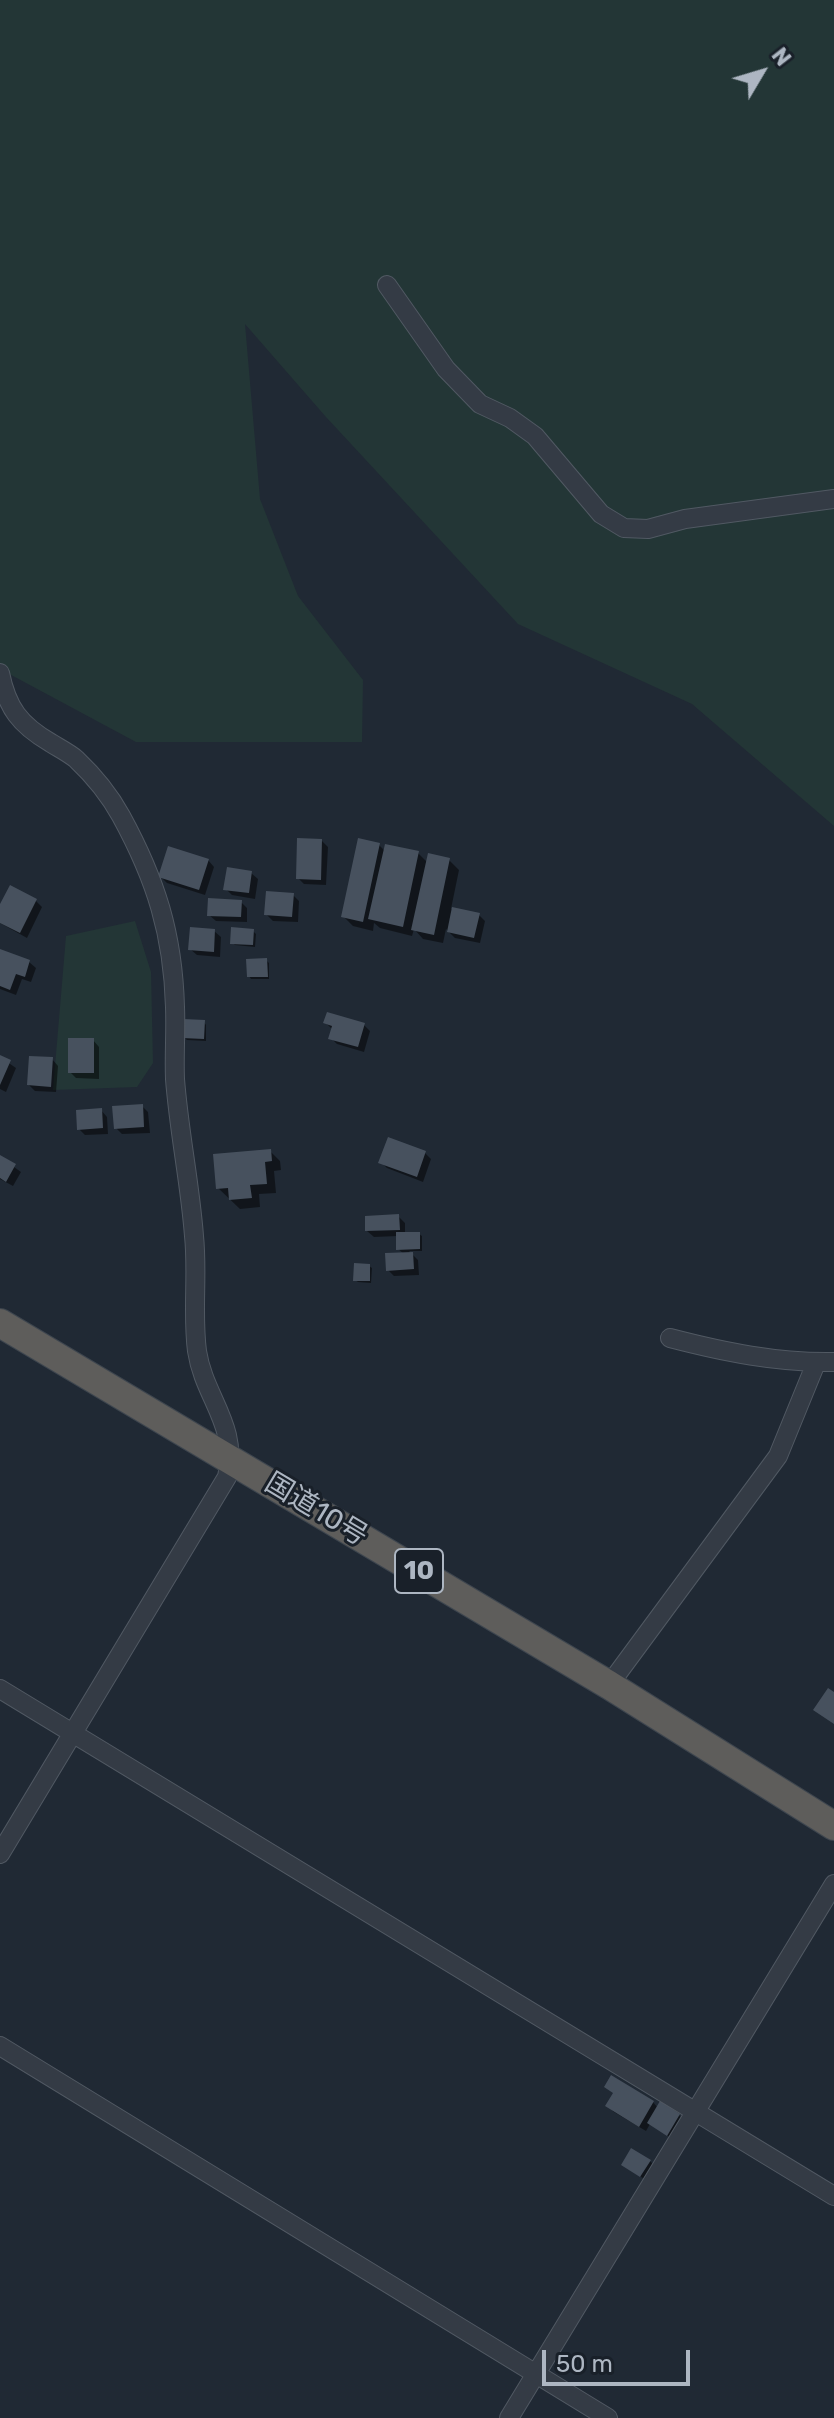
<!DOCTYPE html>
<meta charset="utf-8">
<style>
body{margin:0}
#map{position:relative;width:834px;height:2418px;overflow:hidden;background:#202934;font-family:Rubik,sans-serif}
canvas{display:block}
.north{position:absolute;left:722px;top:32px;width:80px;height:80px;-webkit-text-stroke:6px #192029;paint-order:stroke;rotate:52deg;font-size:22px;font-weight:700;line-height:32px;text-align:center;color:#adb6c2}
.north::after{content:'';display:block;margin:auto;width:28px;height:36px;background:#adb6c2;clip-path:polygon(50% 0,100% 100%,50% 72%,0 100%)}
.scale{position:absolute;left:542px;top:2350px;width:148px;height:36px;box-sizing:border-box;border:4px solid #adb6c2;border-top:0;padding-left:10px;font-size:24px;line-height:28px;white-space:nowrap;color:#adb6c2;-webkit-text-stroke:6px #192029;paint-order:stroke}
</style>
<div id="map">
<canvas width="834" height="2418"></canvas>
<div class="north">N</div>
<div class="scale">50 m</div>
</div>
<script>
const ctx = document.querySelector('canvas').getContext('2d');
ctx.lineJoin = 'round';
function fillPath(path, color) { ctx.fillStyle = color; ctx.fill(path, 'evenodd'); }
function strokePath(path, color, width, dash) { ctx.strokeStyle = color; ctx.lineWidth = width; ctx.lineCap = dash ? 'butt' : 'round'; ctx.setLineDash(dash || []); ctx.stroke(path); }
function drawText(font, color, halo, rows, align = 'center') {
  ctx.font = font + ' Rubik,"Noto Sans JP",sans-serif'; ctx.lineWidth = 6; ctx.setLineDash([]); ctx.textBaseline = 'middle'; ctx.strokeStyle = halo; ctx.fillStyle = color; for (const [text, x, y, turn = 0] of rows) {
    ctx.save(); ctx.translate(x, y); ctx.rotate((+turn || 0) * Math.PI / 180); ctx.textAlign = isNaN(turn) ? turn : align; if (halo) ctx.strokeText(text, 0, 0); ctx.fillText(text, 0, 0); ctx.restore();
  }
}
fillPath(new Path2D(`
 M0,0H834V826L692,704L518,624L326,417L245,324L260,499L298,596L363,680L362,742H136L0,669Z
 M135,921L151,972L153,1063L137,1087L53,1090L66,936Z`), '#233636');
fillPath(new Path2D(`
 M322,841L328,847L326,885L304,884L298,878Z
 M379,845L385,851L418,853L428,863L449,860L459,870L451,909L479,915L485,921L480,943L455,938L446,929L443,943L423,939L414,929L412,936L380,928L374,923L373,931L353,926L343,916Z
 M208,860L214,867L205,895L167,883L161,877Z
 M251,873L258,879L255,899L232,895L226,889Z
 M11,888L36,901L42,907L27,938L0,923V908Z
 M293,895L299,901L298,922L273,921L266,914Z
 M241,902L247,908V922L216,921L209,915Z
 M214,931L221,937L220,957L197,955L190,949Z
 M253,931L256,934L255,947L235,945L232,943Z
 M0,951L29,962L36,968L31,982L22,979L16,995L0,989Z
 M266,960L269,963V979H251L249,976Z
 M204,1022L206,1025V1041L187,1040L184,1037Z
 M326,1023L364,1025L370,1031L364,1052L337,1044L331,1038L333,1030Z
 M93,1040L99,1047V1079L76,1078L70,1072Z
 M0,1057L16,1068L6,1092L0,1089Z
 M52,1059L58,1066L56,1092L35,1091L29,1085Z
 M142,1106L148,1112L150,1133L122,1134L116,1128Z
 M101,1110L107,1117L108,1134L85,1135L79,1129Z
 M270,1151L280,1161L281,1170L274,1171L276,1193L259,1194L260,1207L240,1209L218,1188Z
 M425,1153L431,1159L423,1182L387,1168L381,1162Z
 M0,1157L21,1172L13,1186L0,1179Z
 M398,1216L405,1223V1234H419L422,1236V1251H409L418,1260L419,1275L394,1276L388,1270L404,1254L398,1249V1236L374,1237L367,1231Z
 M369,1266L372,1268L371,1283L358,1282L355,1280Z
 M606,2087L653,2102L658,2108L679,2115L685,2122L674,2140L650,2124L646,2131L614,2112L607,2106L615,2094Z
 M650,2161L656,2167L647,2181L624,2165Z`), '#0007');
fillPath(new Path2D(`
 M297,838L322,839L321,880L296,879Z
 M358,838L380,843L363,922L341,917Z
 M385,844L419,851L403,927L368,919Z
 M168,846L209,859L199,890L158,877Z
 M428,853L450,858L434,935L411,930Z
 M227,867L252,871L249,893L223,890Z
 M10,885L37,899L20,933L0,923V904Z
 M266,891L294,893L292,917L264,915Z
 M208,898L242,900L241,917L207,916Z
 M452,907L480,913L474,938L447,932Z
 M190,927L215,929L214,952L188,950Z
 M231,927L254,929L253,945L230,944Z
 M0,949L30,960L25,977L16,974L10,990L0,986Z
 M267,958L268,977H247L246,959Z
 M327,1012L365,1023L358,1047L328,1039L332,1026L323,1023Z
 M183,1019L205,1020L204,1039L182,1038Z
 M68,1038H94V1073H68Z
 M0,1055L11,1060L0,1085Z
 M29,1056L53,1057L51,1087L27,1085Z
 M143,1104L144,1127L114,1129L112,1106Z
 M102,1108L103,1128L77,1130L76,1110Z
 M388,1137L426,1151L417,1177L378,1163Z
 M271,1149L272,1161L265,1162L267,1184L250,1185L252,1198L229,1200L228,1188L216,1189L213,1154Z
 M0,1155L16,1164L6,1182L0,1178Z
 M399,1214L400,1230L365,1231V1216Z
 M396,1232H420V1249L396,1250Z
 M413,1252L414,1269L386,1271L385,1253Z
 M354,1263L370,1264V1281H353Z
 M828,1688L834,1692V1724L813,1710Z
 M611,2075L654,2101L639,2127L605,2106L613,2093L604,2087Z
 M660,2101L680,2114L667,2136L647,2123Z
 M631,2148L651,2160L640,2177L621,2165Z`), '#47515e');
const minor = new Path2D(`
 M387,285L446,369L480,404L510,418L535,436L601,514L624,528L648,529L685,519L834,499
 M0,673C7,708 20,725 51,743C59,748 69,753 76,759C93,775 110,796 121,816C156,880 173,934 175,1007C176,1031 174,1055 175,1079C179,1132 190,1183 194,1236C198,1274 192,1313 197,1351C204,1398 239,1425 227,1477L0,1854
 M670,1338C724,1352 777,1363 834,1362
 M609,1685L778,1456L816,1363
 M0,1689L834,2196
 M0,2046L608,2418
 M509,2418L834,1884`);
const trunk = new Path2D(`
 M0,1323L609,1685L834,1826`);
strokePath(minor, '#515963', 20);
strokePath(trunk, '#3e464f', 30);
strokePath(minor, '#343b45', 18);
strokePath(trunk, '#5e5d5b', 28);
for (const [x, y, w] of [
 [419,1571,48]
]) { const box = new Path2D(); box.roundRect(x - w / 2, y - 22, w, 44, 6); ctx.fillStyle = '#192029'; ctx.fill(box); strokePath(box, '#adb6c2', 2); }
drawText('bold 26px', '#adb6c2', null, [
 ["10",419,1571]
]);
drawText('28px', '#adb6c2', '#192029', [
 ["国道10号",316,1510,31]
]);
</script>
